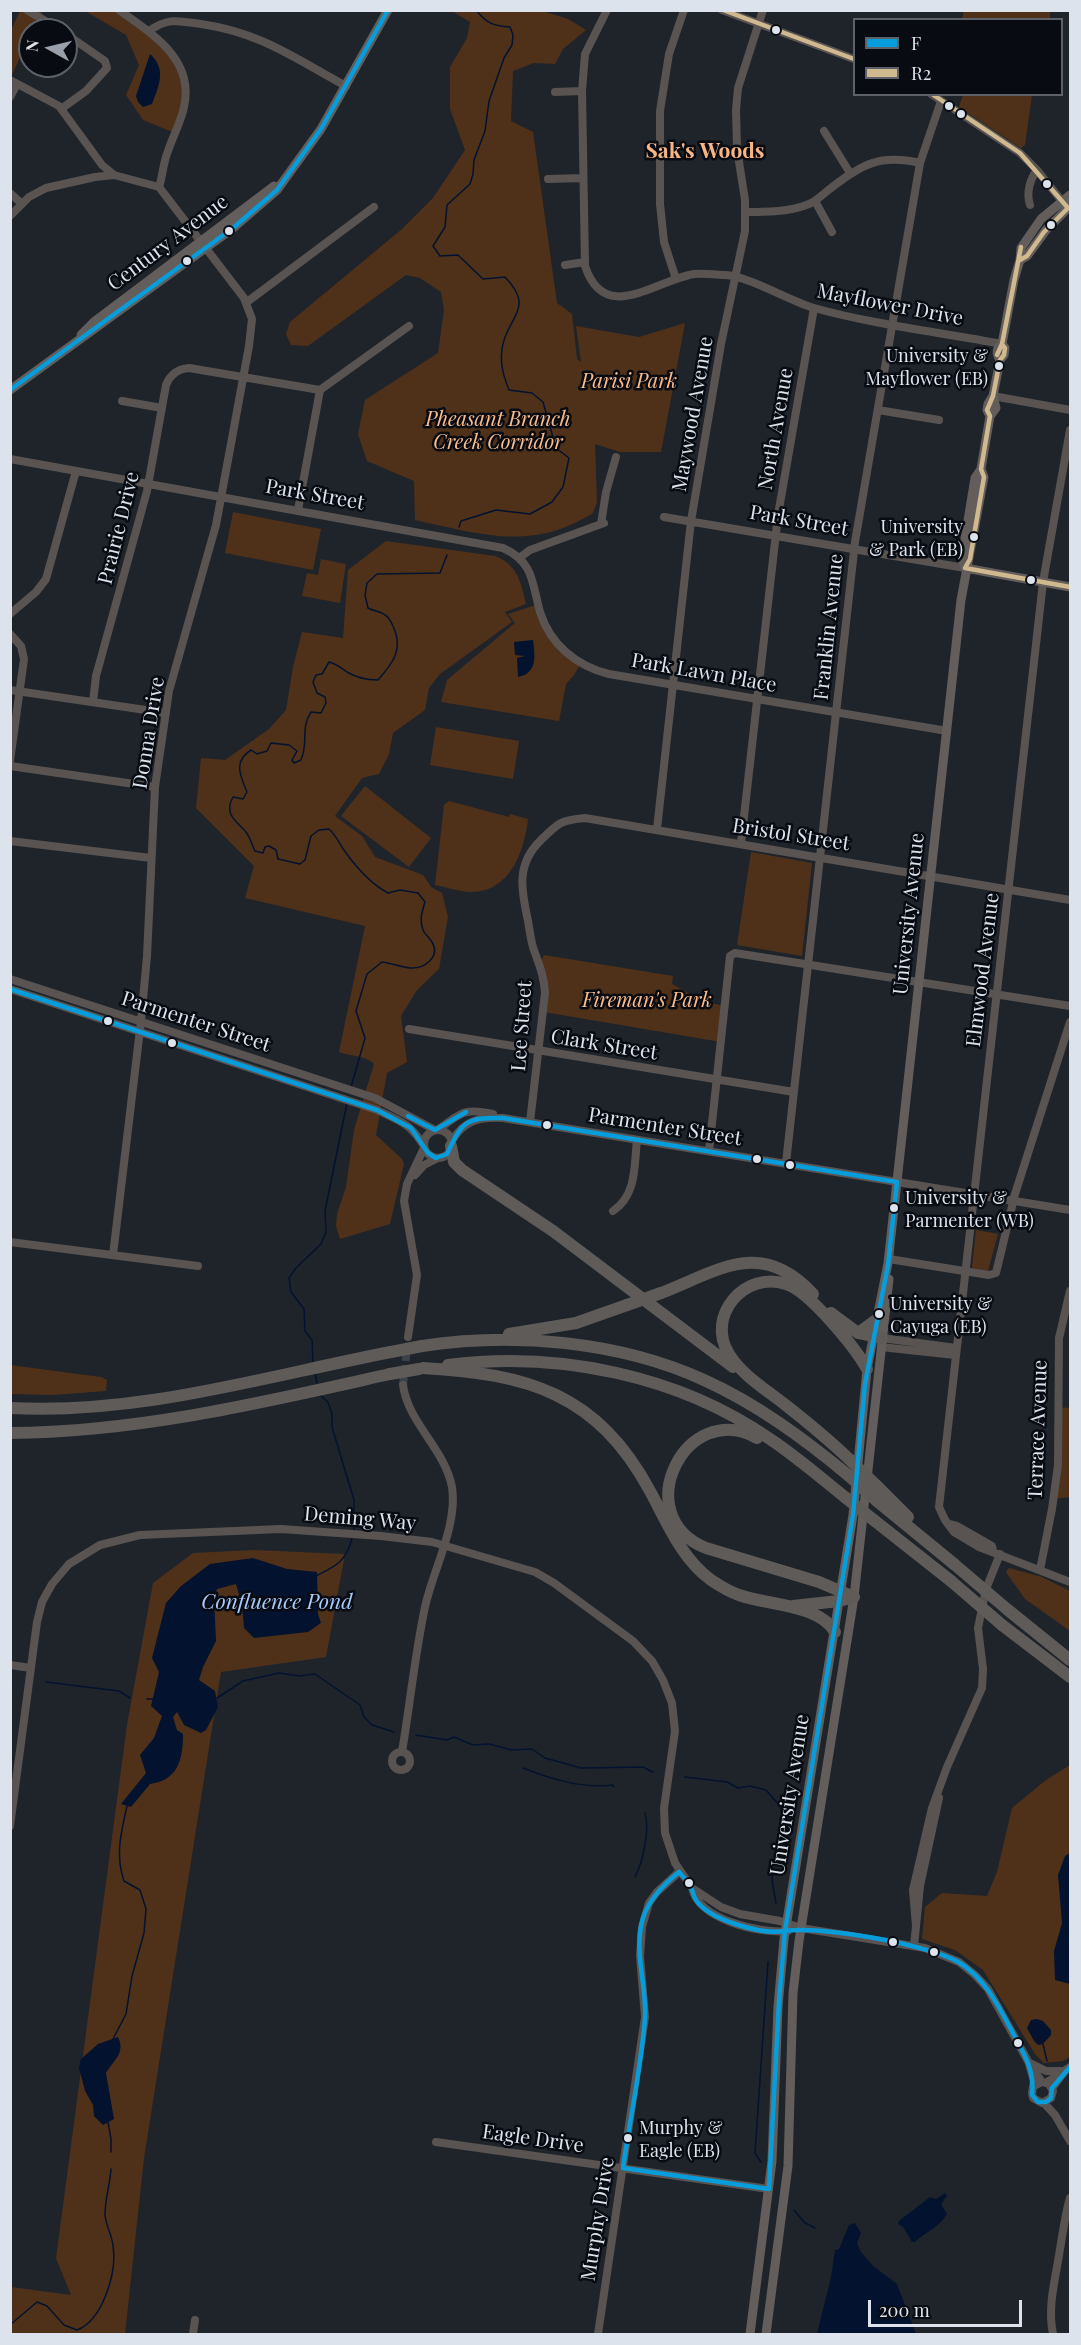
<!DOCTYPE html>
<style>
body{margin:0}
#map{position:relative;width:1081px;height:2345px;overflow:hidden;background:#1f242b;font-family:"Playfair Display",serif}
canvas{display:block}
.frame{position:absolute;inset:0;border:12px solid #dce3ed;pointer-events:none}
.legend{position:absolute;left:853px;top:18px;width:210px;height:78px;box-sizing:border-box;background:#080c12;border:2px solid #5d626a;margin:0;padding:8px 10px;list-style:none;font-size:18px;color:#dce3ed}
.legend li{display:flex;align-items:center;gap:12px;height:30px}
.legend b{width:30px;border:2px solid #5d626a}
.north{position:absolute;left:18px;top:18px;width:60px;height:60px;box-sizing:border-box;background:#080c12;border:2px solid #5d626a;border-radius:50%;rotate:278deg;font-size:16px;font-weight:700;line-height:24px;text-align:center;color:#dce3ed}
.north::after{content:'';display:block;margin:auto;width:21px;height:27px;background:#9aa0a9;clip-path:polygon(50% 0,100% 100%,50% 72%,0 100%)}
.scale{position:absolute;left:868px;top:2300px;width:154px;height:27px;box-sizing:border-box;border:3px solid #dce3ed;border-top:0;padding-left:8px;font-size:18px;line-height:21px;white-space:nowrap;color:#dce3ed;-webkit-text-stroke:4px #080c12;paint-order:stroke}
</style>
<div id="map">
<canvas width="1081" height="2345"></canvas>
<div class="frame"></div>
<ul class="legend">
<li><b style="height:8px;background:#069ddc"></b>F</li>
<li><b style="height:8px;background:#d0b98f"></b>R2</li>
</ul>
<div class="north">N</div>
<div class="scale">200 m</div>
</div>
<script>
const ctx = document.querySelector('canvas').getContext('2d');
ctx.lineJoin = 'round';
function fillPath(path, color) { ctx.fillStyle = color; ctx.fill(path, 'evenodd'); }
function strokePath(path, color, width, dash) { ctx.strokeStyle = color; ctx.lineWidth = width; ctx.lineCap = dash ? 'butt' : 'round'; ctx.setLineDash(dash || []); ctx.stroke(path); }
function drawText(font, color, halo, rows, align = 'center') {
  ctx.font = font + ' "Playfair Display",serif'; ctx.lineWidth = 5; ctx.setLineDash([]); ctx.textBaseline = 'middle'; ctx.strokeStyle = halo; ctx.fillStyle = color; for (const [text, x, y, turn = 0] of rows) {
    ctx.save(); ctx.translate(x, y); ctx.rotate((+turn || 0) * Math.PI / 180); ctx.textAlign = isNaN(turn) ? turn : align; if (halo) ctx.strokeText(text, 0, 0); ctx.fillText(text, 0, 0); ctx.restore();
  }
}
fillPath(new Path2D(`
 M20,11H43L33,30H30V36L11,77V92V30Z
 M85,11H119L170,50L186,94L175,133L143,120L126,95L139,65L126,35Z
 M452,11H543L568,19L586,30L563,49L555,64L534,63L513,71L511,121L533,132L557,303L572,314L577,359L581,362L576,326L639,337L685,323L661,452H620L595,444L597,502L593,513C531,552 480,534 415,520L414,481L367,461L358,434L365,400L438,353L444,310L441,292L420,278L406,275L308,346L291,345L286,334L290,322L402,229L433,198L465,150L450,109V67L467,38L470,22Z
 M964,11H1050V20L962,19Z
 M963,95H1032L1025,145L1021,148L959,107Z
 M233,512L321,529L313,570L225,553Z
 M386,541L495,556C518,565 521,583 526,604L505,612L512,622L440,674L429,688L425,710L393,733L389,754L379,774L362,778L335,816L362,836L375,857L423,875L431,887L442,893L448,917L439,969L417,990L401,1016L407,1062L387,1073L376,1135L402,1159L404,1164L390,1224L340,1239L336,1226L337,1214L346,1187L354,1130L374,1064C365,1055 352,1057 339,1052L365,926L245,898L254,866L196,808L201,758L225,760L269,729L286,710L293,667L302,632L343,638L348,570Z
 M321,559L346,564L340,603L302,596L307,573L318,575Z
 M539,604L547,629L581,663L574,675L566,684L559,721L441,702L447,680L515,623L508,614Z
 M436,727L519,741L513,779L430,765Z
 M365,786L431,838L409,867L341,816Z
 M449,801L509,817L510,814L528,819C524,853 509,894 468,892C457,891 446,887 435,885L444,805Z
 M751,852L812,863L802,956L737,945Z
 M544,955L673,976L672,984L705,1002L724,1006L721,1042L544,1012L540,963Z
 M976,1230L998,1234L988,1271L972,1268Z
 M10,1365L101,1377L107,1380L106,1391L53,1395L11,1394Z
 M1058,1407L1070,1408V1497L1053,1499Z
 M254,1550L345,1554L326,1657L221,1672L144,2158L125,2334H11V2287L71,2295L56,2258L127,1725L153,1583L193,1553Z
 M1009,1568L1042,1577L1070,1591V1631L1025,1599L1006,1572Z
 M1070,1765V2057L1063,2061L1044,2063L1035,2054L983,1970L955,1950L922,1939L925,1907L942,1893L987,1896L997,1872L1012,1808L1046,1780Z`), '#4f3119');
fillPath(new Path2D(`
 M150,54C167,69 159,86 152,104L143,107L138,102L136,96Z
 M533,640C535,656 538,673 518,677L517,658L525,656L515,655L514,642Z
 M253,1558L287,1569L317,1572L318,1614L321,1623L308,1632L254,1638L244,1628L242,1605L236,1584L217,1589L214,1599L216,1641L203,1667L199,1680L215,1691L218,1707L206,1730L201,1733L184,1725L177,1712L173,1717L177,1730L183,1734C183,1760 178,1780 150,1784L131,1807L121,1804L146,1773L140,1755L154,1738L162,1716L151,1706L159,1672L152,1658L166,1603L181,1586L210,1564Z
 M1070,1853V1984L1055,1980L1054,1951L1062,1923L1058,1875L1065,1856Z
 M1037,2019L1043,2021L1051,2030V2035L1043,2044L1038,2045L1034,2041L1027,2028L1031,2020Z
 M118,2037C126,2053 113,2061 106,2073L114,2119L103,2125L94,2116L93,2105L85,2091L79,2068L81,2059L98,2044Z
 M945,2193L947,2196L941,2204L947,2214C940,2227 925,2232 915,2242H912L903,2227L898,2224L899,2221L930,2197L936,2199Z
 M855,2223L861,2233L857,2243L861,2252L873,2266L897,2284L916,2334H817L831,2277L835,2250L839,2249L849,2225Z`), '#03122f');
strokePath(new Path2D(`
 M459,527L461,521L496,510L530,514L552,502L563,487L569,458L556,448L543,402L532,393L509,390C503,375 499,361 503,344C509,316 535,308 505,277L483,279L458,255L440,256L433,246L445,227L447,205L470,184L473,174L474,160L485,131L489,101L504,58L512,45L513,35L510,27C494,26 487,24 476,10
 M351,1087L365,1038L356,1011L367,974L382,962C391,963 401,967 410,968C424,969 441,957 432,942C429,937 425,935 423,930C419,920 422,912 425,902L418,893L400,890L388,893C371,884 357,868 346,853C339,844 337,836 329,829L319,830L311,836L305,860L300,864L278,859L276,850L269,846L265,847L263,853L255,851C252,845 250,837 246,832C238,822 223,815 233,797L243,799L247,792C240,775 233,761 251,750L257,754L267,751L271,743L289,745L297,751L292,760L294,763L301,760C309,742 300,729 311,712L321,713L326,703L325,697L317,693L313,682L316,675L322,674L329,662C337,664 341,668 347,672C357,678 367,680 378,680C393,663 404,649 393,626C391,622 389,617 385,615C380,611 373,611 368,608L365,595L367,583L377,574L440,573L447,555
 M313,1363L312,1340L305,1331L304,1309L291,1292L289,1278L296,1268L321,1244L326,1232L325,1211L347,1103
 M315,1373L317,1383
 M321,1396L328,1402L332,1414V1427L354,1500V1531
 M316,1576C336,1566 346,1562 352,1538
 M46,1682L119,1691L130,1698
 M10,1683H12
 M217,1698L243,1681L279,1673L299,1676L315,1674L360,1705L364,1717L372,1725L394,1732
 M147,1699H155
 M416,1735L447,1740L454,1737L473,1745L489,1744L512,1750L532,1749L545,1758L581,1768L643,1767L653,1772
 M523,1768C551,1779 583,1789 613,1785L614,1787
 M685,1777L727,1782L738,1788L750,1786L766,1790L780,1806L786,1822L785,1834L773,1862L772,1881L776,1903
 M635,1877C643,1861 650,1831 645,1813
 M113,2039L126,2014L132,1976L144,1933L146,1909L140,1890L124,1881C115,1855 121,1833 127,1806
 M1043,2044L1047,2061
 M108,2122L111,2139V2152
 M761,2162L755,2153L768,1962
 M794,2210L804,2222L815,2228
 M10,2325L37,2302L47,2306L64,2325L77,2330C103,2320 117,2272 113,2246C112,2235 106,2226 105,2215C105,2199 110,2184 111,2169`), '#03122f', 1.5);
strokePath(new Path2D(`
 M403,1385L407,1348`), '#3b4148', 8, [8, 4]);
strokePath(new Path2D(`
 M27,10L60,30
 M119,10C152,34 195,59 184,107C181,122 173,136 168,151C163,163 163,175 159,187
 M607,10L585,54L582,91L585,266C604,323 651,284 689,275C700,272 713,275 725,275C748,276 788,300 814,308C876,325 939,332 1002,344
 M722,10L854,59
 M149,31C169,17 178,21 201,24C262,33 294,58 346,86
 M10,80L59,106L102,165L113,174
 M555,92L582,91
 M931,94L1020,153L1037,170L1065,205
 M10,97L17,84
 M61,109L86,91L107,68L105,61L66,34
 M824,131L850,173
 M548,179L583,178
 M10,193L22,204
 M815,201L832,232
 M1030,205C1026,193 1030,179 1037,170
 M745,212C766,212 790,212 809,204C817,201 824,193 831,188C862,164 880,154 920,163
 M10,216L29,197L46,188L95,177L114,175L159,187L244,298L252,319L249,346L216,525L169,691L155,787L147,956L141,1021L113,1255
 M565,265L585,262
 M676,279L664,242L660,204V111L669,54L684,10
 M247,302L374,207
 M993,396L1070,410
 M122,401L162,408
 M878,410L939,420
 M1070,430L1043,582L939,1507L945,1520L954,1532L979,1547L1070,1582
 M10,459L503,548C534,562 532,583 540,612C550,644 576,666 609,674L947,731
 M298,510L320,390L409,326
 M664,517L965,568
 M601,524L606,492L616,457
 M519,558L530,550L604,523
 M10,614L36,592L46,579L76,471
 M10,634L21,646L24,659L10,761
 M10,690L166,713
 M93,702L96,676L147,491L166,385C170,375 177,369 189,368L320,390
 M10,766L155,787
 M657,829L691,521L721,344L745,231V200L737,149L736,110L738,88L763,10
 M10,841L151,858
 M741,843L778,515L814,308
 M10,979L375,1098L435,1130
 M10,989L377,1110C400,1121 410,1123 424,1146
 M409,1029L794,1092
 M530,1122L545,993C544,977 540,967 535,953C531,944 530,932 528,921C521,889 516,864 541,840C558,823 561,820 585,818L1070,900
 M437,1130C461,1114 462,1107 493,1114
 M424 1144a14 14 0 1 1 28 0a14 14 0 1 1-28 0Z
 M451,1142C464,1120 479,1117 503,1118L1070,1210
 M709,1151L730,956L735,953L1070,1006
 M786,1163L855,542L920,163L941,101
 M415,1175L424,1165L438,1158
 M613,1211C637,1195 634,1166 637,1140
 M10,1242L198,1266
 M889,1259L989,1275L996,1273L1015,1194L1070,1022
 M408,1337L417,1275L404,1201L407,1184L424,1148
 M882,1338L956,1348
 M881,1347L955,1355
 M949,1524L957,1526L992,1546L993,1551
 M1040,1570L1052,1509L1058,1465L1059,1338L1070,1291
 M10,1665L31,1668
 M392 1761a9 9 0 1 1 18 0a9 9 0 1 1-18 0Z
 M402,1752C410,1704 415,1654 425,1607C433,1570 458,1525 452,1487C445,1449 408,1423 403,1385
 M10,1826L37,1622L42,1602L52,1584L69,1564L100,1545L140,1535L281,1529L381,1536L432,1542L535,1572L554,1583L633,1641L652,1661L663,1680L672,1703L675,1731L664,1808L665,1833L675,1863L692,1888L721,1907L740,1914L780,1921L801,1928L925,1948L959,1962L975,1975L988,1989L1029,2063L1042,2082
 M692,1888C699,1920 760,1934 788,1931
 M916,1926L913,1890L932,1808L947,1767L982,1688L983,1669L978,1628L986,1589L1000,1554
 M914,1946L920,1886L939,1798
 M1029,2064L1034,2081L1032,2093L1033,2098L1042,2103L1051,2098L1053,2091L1049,2084L1042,2082L1034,2086
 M1032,2064L1046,2071H1065
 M1047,2082L1070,2067
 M1052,2088L1065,2071
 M1044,2103L1055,2115L1070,2141
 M436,2142L769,2189
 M193,2334L195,2320
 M598,2334L645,2017L640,1956L642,1927L649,1903L657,1892L679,1872
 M1053,2334C1047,2306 1056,2277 1060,2249C1063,2232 1065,2215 1070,2198`), '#595451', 8);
strokePath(new Path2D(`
 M1020,260L1027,256L1046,230L1070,206
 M81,335L95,321L274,186
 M1000,360C996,354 996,348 1002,344L1014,280L1020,260L1021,248L1041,219L1070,195
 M10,390L233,228L277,190L321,129L388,10
 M990,416L996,408L993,396
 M965,568L1070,587
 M965,568L962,558L965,539L975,478L981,469
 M750,2334L772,2161L778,2007L784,1939L853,1515L867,1369L888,1263L961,600L984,477L981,469L990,416L987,410L988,404L993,396L1000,360L1004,355L1005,348L1002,344
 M766,2334L788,2166L793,1993L799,1941L854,1597L889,1279`), '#635e5b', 9);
strokePath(new Path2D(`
 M451,1146L454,1162L462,1170L553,1231L733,1367
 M661,1293C720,1270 761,1238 813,1294
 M831,1313L858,1333L882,1338
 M858,1333L876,1320
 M509,1334L576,1323L627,1305
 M422,1346C513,1332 619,1341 704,1380C757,1404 803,1438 848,1475
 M448,1365C558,1351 678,1375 770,1439C797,1457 821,1478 846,1498
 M423,1368C528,1374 597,1393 650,1491C667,1522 681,1558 711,1580C720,1586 730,1592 739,1595C766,1605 819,1604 835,1632
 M10,1408C140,1415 266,1376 391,1352
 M10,1433C140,1432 264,1402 390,1374
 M757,1438C686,1398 627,1516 706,1548L819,1582L854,1597
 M849,1459C828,1439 806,1421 783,1403C765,1389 741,1374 729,1354C705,1316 745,1270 786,1284C809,1291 855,1347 867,1369
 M878,1487L908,1517
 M877,1501L954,1564
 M875,1521L951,1581
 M793,1606L839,1601L854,1597
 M1008,1610L1070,1660
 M1002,1625L1070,1677`), '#5f5b59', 12);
strokePath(new Path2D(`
 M627,1305L661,1293
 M391,1352L422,1346
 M390,1374L419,1369
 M849,1459L878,1487
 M848,1475L877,1501
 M846,1498L875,1521
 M954,1564L1008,1610
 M951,1581L1002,1625`), '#5f5b59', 12);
strokePath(new Path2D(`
 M10,390L233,228L277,190L321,129L388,10
 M10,989L377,1110L411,1128L428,1153L436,1158L447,1154C462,1122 465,1117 503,1118L897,1182L888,1265L865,1384L853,1515L785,1931
 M408,1116L435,1130L466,1112
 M679,1872C683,1877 688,1881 691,1887C693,1891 693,1896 696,1900C709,1920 762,1935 785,1931L779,2001L769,2189L623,2168C630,2118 641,2069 645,2018C647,1985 633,1951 643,1918C649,1899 664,1884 679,1872Z
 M785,1931C818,1925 932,1945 960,1963C986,1979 1000,2009 1014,2035C1025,2055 1035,2072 1032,2095L1038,2102H1046L1051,2098L1052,2088L1070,2067`), '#069ddc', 4.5);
strokePath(new Path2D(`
 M723,10L854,59
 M932,94L1020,153L1068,208L1044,232L1027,256L1020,260
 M997,355L1002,344L1021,247
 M965,568L970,559L984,477L981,469L990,416L987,410L993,396L1000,360L1004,355L1005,348L1002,344
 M965,568L1070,587`), '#d0b98f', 4.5);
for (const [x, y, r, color] of [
 [776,30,5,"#dce3ed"],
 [949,106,5,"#dce3ed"],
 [961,114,5,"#dce3ed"],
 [1047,184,5,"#dce3ed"],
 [1051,225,5,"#dce3ed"],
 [229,231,5,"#dce3ed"],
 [187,261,5,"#dce3ed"],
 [999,366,5,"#dce3ed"],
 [974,537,5,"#dce3ed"],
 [1031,580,5,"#dce3ed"],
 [108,1021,5,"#dce3ed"],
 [172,1043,5,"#dce3ed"],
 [547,1125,5,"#dce3ed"],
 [757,1159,5,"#dce3ed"],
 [790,1165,5,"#dce3ed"],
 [894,1208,5,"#dce3ed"],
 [879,1314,5,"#dce3ed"],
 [689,1883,5,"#dce3ed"],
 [893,1942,5,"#dce3ed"],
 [934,1952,5,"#dce3ed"],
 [1018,2043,5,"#dce3ed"],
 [628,2138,5,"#dce3ed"]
]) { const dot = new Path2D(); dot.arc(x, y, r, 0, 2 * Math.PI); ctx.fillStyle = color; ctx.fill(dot); strokePath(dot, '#080c12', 2); }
drawText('18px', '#dce3ed', '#080c12', [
 ["University &",988,356,"right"],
 ["Mayflower (EB)",988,379,"right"],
 ["University",963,527,"right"],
 ["& Park (EB)",963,550,"right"],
 ["University &",905,1198],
 ["Parmenter (WB)",905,1221],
 ["University &",890,1304],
 ["Cayuga (EB)",890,1327],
 ["Murphy &",639,2128],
 ["Eagle (EB)",639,2151]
], 'left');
drawText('20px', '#dce3ed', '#080c12', [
 ["Century Avenue",168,243,-37],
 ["Mayflower Drive",890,305,11],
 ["Maywood Avenue",693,414,-80],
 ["North Avenue",776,429,-80],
 ["Park Street",315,495,10],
 ["Park Street",799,521,10],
 ["Prairie Drive",119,528,-76],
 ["Franklin Avenue",829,627,-84],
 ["Park Lawn Place",704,673,10],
 ["Donna Drive",149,733,-81],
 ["Bristol Street",791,835,9],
 ["University Avenue",909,914,-84],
 ["Elmwood Avenue",983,970,-83],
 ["Parmenter Street",196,1022,18],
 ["Lee Street",522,1026,-86],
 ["Clark Street",604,1045,9],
 ["Parmenter Street",665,1127,9],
 ["Terrace Avenue",1038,1430,-88],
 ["Deming Way",360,1519,5],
 ["University Avenue",790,1795,-81],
 ["Eagle Drive",533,2139,8],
 ["Murphy Drive",598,2219,-81]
]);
drawText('italic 20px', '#febc8b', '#080c12', [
 ["Parisi Park",629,382],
 ["Pheasant Branch",498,420],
 ["Creek Corridor",498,443],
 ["Fireman's Park",647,1001]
]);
drawText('bold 21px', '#f7b584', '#080c12', [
 ["Sak's Woods",705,151]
]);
drawText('italic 21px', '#a9cafc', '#080c12', [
 ["Confluence Pond",277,1602]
]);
</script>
